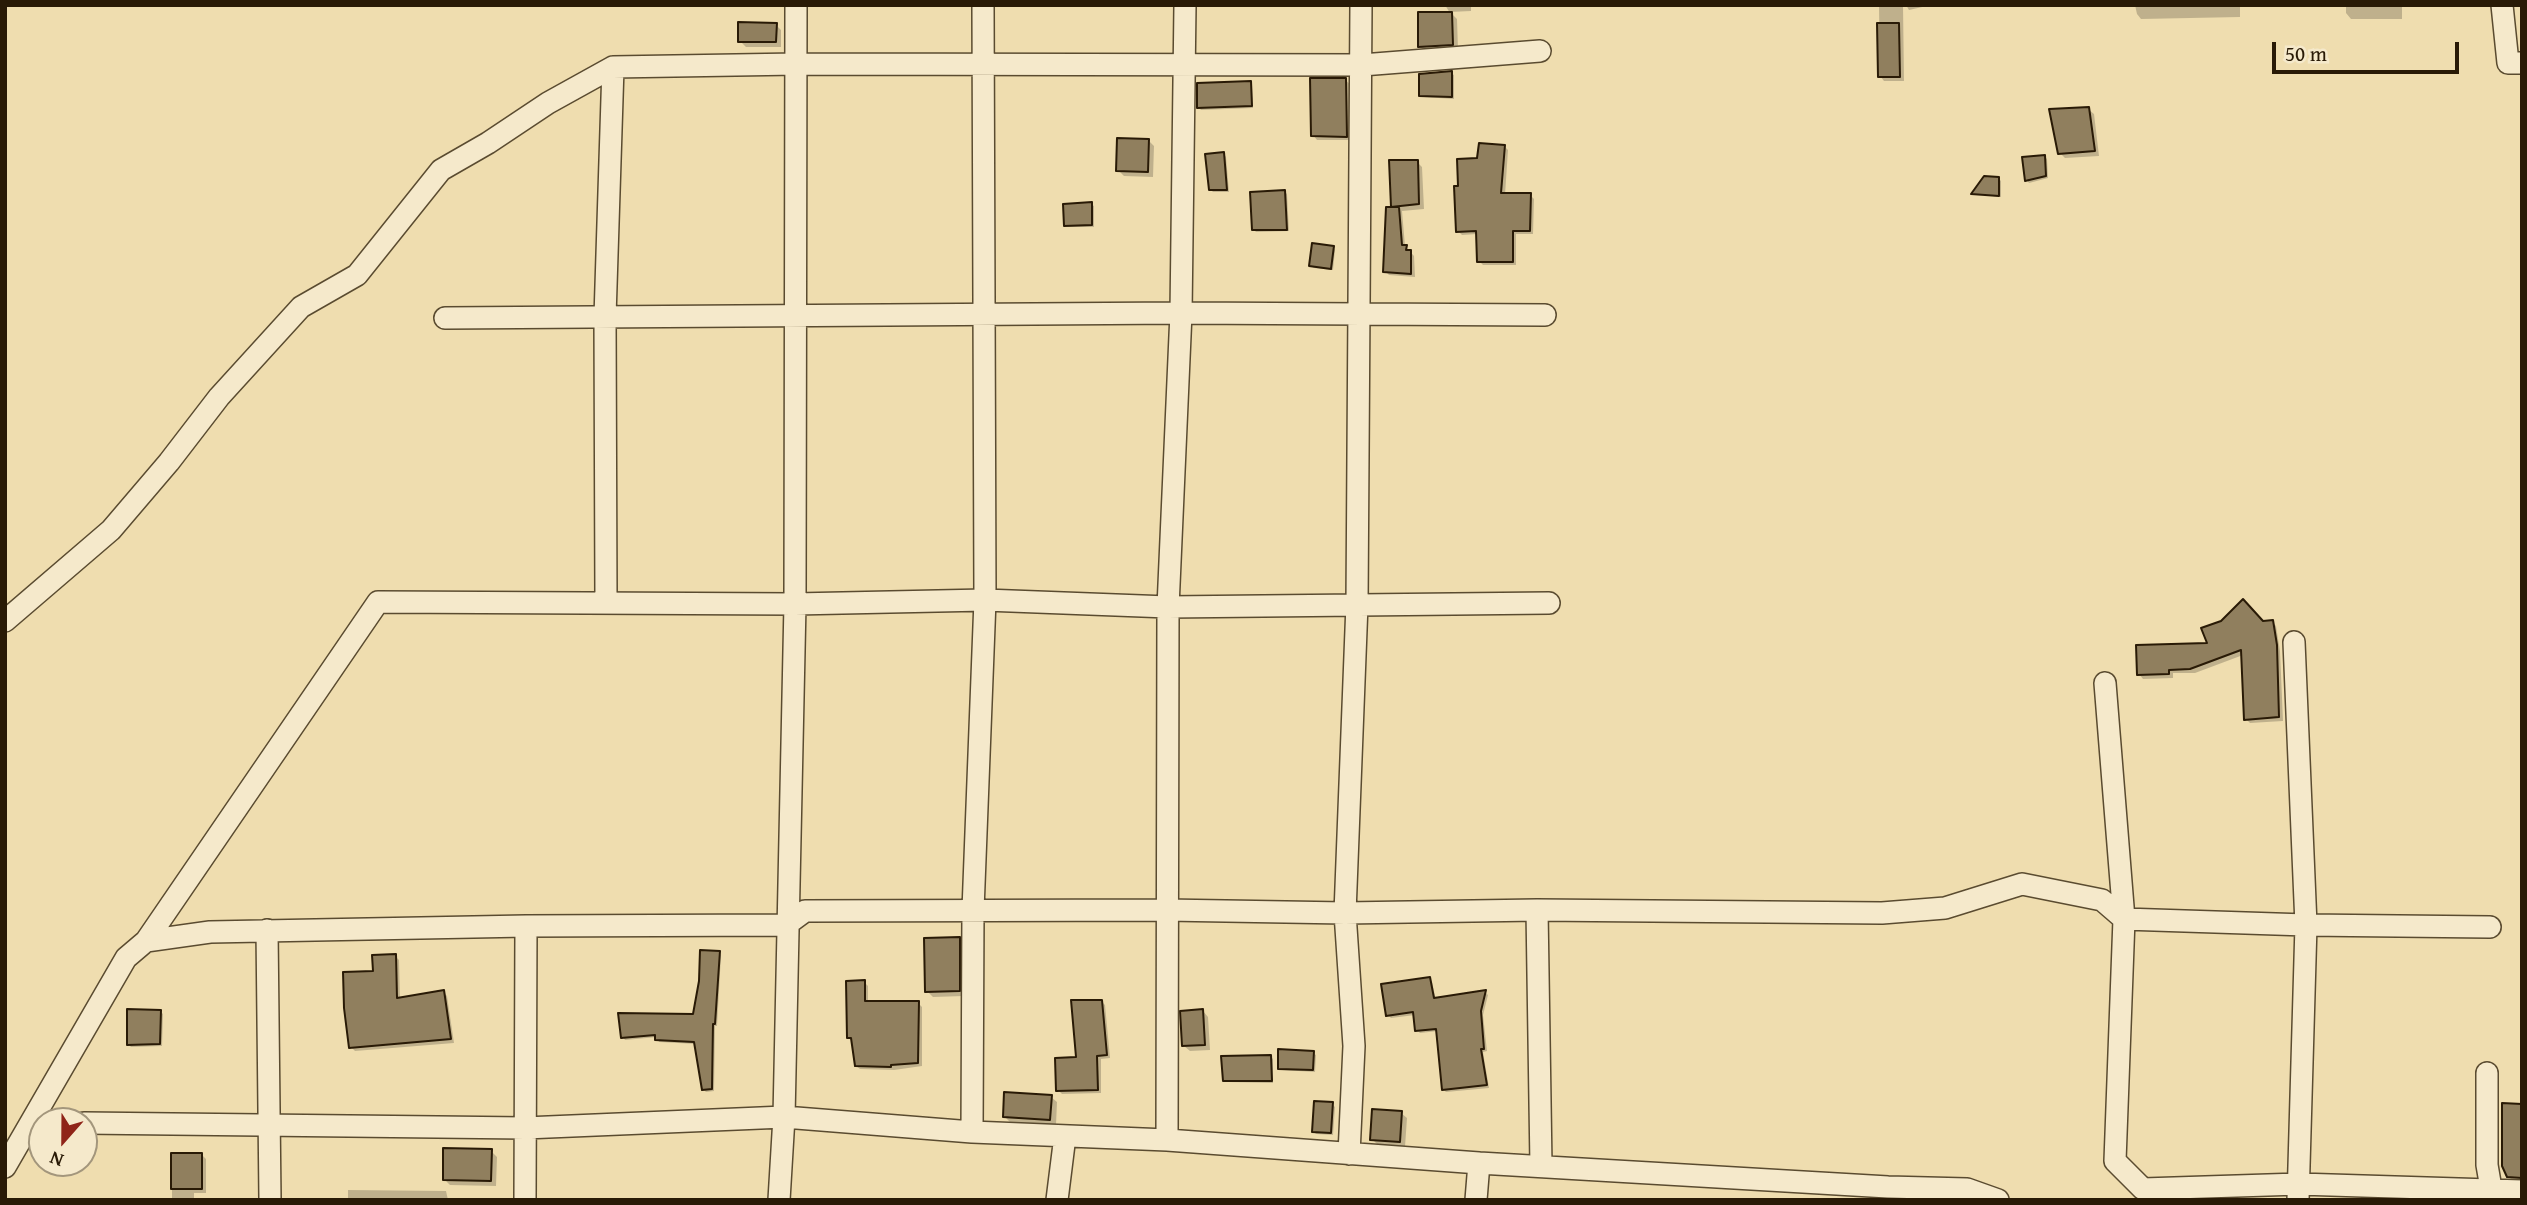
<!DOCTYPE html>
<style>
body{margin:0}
#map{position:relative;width:2527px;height:1205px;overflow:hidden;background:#efddaf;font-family:"Gentium Book Plus",serif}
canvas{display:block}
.frame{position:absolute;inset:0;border:7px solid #291a06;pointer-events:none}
.north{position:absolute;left:28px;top:1107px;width:70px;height:70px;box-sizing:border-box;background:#f5e9cb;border:2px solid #a3967c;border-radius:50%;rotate:201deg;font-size:19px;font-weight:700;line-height:28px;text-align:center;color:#291a06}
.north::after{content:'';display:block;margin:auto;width:24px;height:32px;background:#8f2418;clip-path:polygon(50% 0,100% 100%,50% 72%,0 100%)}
.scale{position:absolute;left:2272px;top:42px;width:187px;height:32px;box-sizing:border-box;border:4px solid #291a06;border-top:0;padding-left:9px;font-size:21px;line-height:24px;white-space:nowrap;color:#291a06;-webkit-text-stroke:5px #f5e9cb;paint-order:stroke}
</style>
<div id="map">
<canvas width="2527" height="1205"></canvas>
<div class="frame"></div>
<div class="north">N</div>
<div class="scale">50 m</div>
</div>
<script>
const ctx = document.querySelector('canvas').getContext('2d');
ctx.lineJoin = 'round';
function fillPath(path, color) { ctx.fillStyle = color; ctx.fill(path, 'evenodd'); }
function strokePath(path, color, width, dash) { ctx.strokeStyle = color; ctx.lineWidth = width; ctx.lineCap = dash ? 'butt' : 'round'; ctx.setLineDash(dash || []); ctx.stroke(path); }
fillPath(new Path2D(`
 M1445,5H1471V11L1450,12L1457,19L1458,50L1426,52L1420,47L1450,13Z
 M1879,5H1903L1904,81H1884L1880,76Z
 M1906,5H1931L1909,10Z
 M2135,5H2240V17L2141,19L2137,14Z
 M2346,5H2402V19H2351L2346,13Z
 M776,25L781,30V47H746L740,41Z
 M1451,73L1454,75V99L1423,97L1421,95Z
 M1345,80L1350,84V140H1317L1313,135Z
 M1250,83L1252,85L1253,108L1201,110L1199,108Z
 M2088,109L2094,114L2099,156L2065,158L2060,153Z
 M1148,140L1154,146L1153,177L1124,176L1118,170Z
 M1504,146L1508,150L1505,195H1530L1534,199L1533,234H1516V265H1483L1479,261L1477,234L1462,235L1458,231L1459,187L1479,160Z
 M1224,154L1226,157L1229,192H1213L1210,189Z
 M2045,157L2047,159L2048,178L2029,183L2027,180Z
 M1417,162L1422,167L1424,209L1402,211L1405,246L1414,256L1415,277L1389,275L1385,271L1396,209L1393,206Z
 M1999,179L2001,181V197L1974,194Z
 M1285,192L1287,194L1289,231L1256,232L1254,230Z
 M1091,204L1094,206V227H1068L1066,225Z
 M1333,247L1335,250L1333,270L1314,268L1311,266Z
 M2272,622L2276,626L2280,651L2283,721L2250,723L2246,719L2243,655L2195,673H2173V678L2143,679L2139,674L2209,644Z
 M959,939L965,945L964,996L933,997L927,991Z
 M719,953L721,955L717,1026H715L714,1091L706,1092L703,1089L696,1044L659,1042L657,1037L625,1040L623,1037L694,1016Z
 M395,956L399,960L400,1000L443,992L447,996L454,1043L355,1051L351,1047L375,973Z
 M1429,978L1432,982L1436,1000L1485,992L1488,995L1483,1015L1487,1051L1483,1052L1489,1088L1446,1092L1443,1089L1438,1031L1420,1033L1417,1030L1415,1015L1391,1018L1388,1015Z
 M864,982L868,986V1003H918L922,1007V1066L894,1070L860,1069L856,1066L853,1042L849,1038Z
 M1101,1001L1105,1005L1110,1058L1101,1059V1093L1062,1094L1058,1090L1078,1059Z
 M1203,1011L1208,1017L1210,1050L1190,1051L1184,1046Z
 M161,1012L163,1014L162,1046L131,1047L129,1045Z
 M1313,1053L1316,1055L1315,1072L1282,1070L1280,1068Z
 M1271,1057L1273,1059V1083L1228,1082L1225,1080Z
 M1051,1097L1057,1102L1056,1125L1010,1122L1004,1116Z
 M1332,1104L1335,1107L1333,1135L1316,1134L1314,1132Z
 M2522,1106V1181H2513L2508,1176Z
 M1401,1113L1407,1118L1405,1147L1378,1145L1372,1139Z
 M491,1151L497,1157L496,1186L450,1185L444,1179Z
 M172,1154H201L206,1159V1193H194V1200H172Z
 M348,1190L446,1191L448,1200H348Z`), '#0003');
const building = new Path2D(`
 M1418,12H1452L1453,45L1418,47Z
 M738,22L777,23L776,42H738Z
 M1877,23H1899L1900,77H1878Z
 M1452,71V97L1419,96V74Z
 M1310,78H1346L1347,137L1311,136Z
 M1251,81L1252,106L1197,108V83Z
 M2089,107L2095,151L2058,154L2049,109Z
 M1117,138L1149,139L1148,172L1116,171Z
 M1479,143L1505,145L1501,193H1531L1530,231H1513V262H1477L1476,231L1456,232L1454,186H1458L1457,159L1477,158Z
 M1224,152L1227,190H1209L1205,154Z
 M2045,155L2046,176L2025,181L2022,157Z
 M1389,160H1418L1419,204L1391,207Z
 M1984,176L1999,177V196L1971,194Z
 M1285,190L1287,230H1252L1250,192Z
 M1092,202V225L1064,226L1063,204Z
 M1386,207H1399L1402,245H1407L1406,250H1411V274L1383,272Z
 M1312,243L1334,246L1331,269L1309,266Z
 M2243,599L2263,621L2273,620L2277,645L2279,717L2244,720L2241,650L2190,669L2169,670V674L2137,675L2136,645L2207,643L2201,628L2221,621Z
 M960,937V991L925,992L924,938Z
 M700,950L720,951L715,1024H713L712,1089L702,1090L694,1042L655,1040V1035L621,1038L618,1013L693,1014L699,981Z
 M396,954L397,998L444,990L451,1039L349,1048L344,1008L343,972L373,971L372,955Z
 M1430,977L1434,998L1486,990L1481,1011L1484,1049H1481L1487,1085L1442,1090L1436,1029L1415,1031L1413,1012L1386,1016L1381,984Z
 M865,980V1001H919L918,1063L891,1065V1067L855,1066L851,1038H847L846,981Z
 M1071,1000H1102L1107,1055L1097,1056L1098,1090L1056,1091L1055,1058L1076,1057Z
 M127,1009L161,1010L160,1044L127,1045Z
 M1203,1009L1205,1045L1182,1046L1180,1011Z
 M1278,1049L1314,1051L1313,1070L1278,1069Z
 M1271,1055L1272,1081H1223L1221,1056Z
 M1004,1092L1052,1095L1050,1120L1003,1117Z
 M1314,1101L1333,1102L1331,1133L1312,1132Z
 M2502,1103L2522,1104V1178L2507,1177L2502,1166Z
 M1372,1109L1402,1111L1400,1142L1370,1140Z
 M443,1148L492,1149L491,1181L443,1180Z
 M171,1153H202V1189H171Z`);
fillPath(building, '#907f5e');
strokePath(building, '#291a06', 2);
const minor = new Path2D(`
 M2502,5L2508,63H2522
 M445,318L1181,313L1545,315
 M606,603L605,317L613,67
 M5,621L111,530L169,462L219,397L301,307L357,275L441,170L488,143L548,103L613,67L797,64L1362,65L1540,51
 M2294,642L2306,925L2298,1200
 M2105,683L2124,919L2115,1161L2143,1189L2299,1184L2522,1191
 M1537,910L1541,1166
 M267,930L270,1200
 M146,941L378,602L795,604L985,600L1168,607L1549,603
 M2487,1073V1165L2493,1200
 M84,1123L525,1128L784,1117L972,1132L1167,1140L1479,1163L1888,1187L1967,1189L1998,1200
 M972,1132L973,910L985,600L983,5
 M1167,1140L1168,607L1181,313L1185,5
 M1349,1154L1354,1046L1345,913L1357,604L1361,5
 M5,1167L126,958L146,941L210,932L526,926L786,925L805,911L1166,910L1345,913L1537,910L1882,913L1945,908L2022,884L2102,900L2124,919L2306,925L2490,927
 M525,1200L526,926
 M779,1200L784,1117L795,604L796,5
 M1057,1200L1065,1136
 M1476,1200L1479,1163`);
strokePath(minor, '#5a4b30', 24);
strokePath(minor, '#f5e9cb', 21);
</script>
